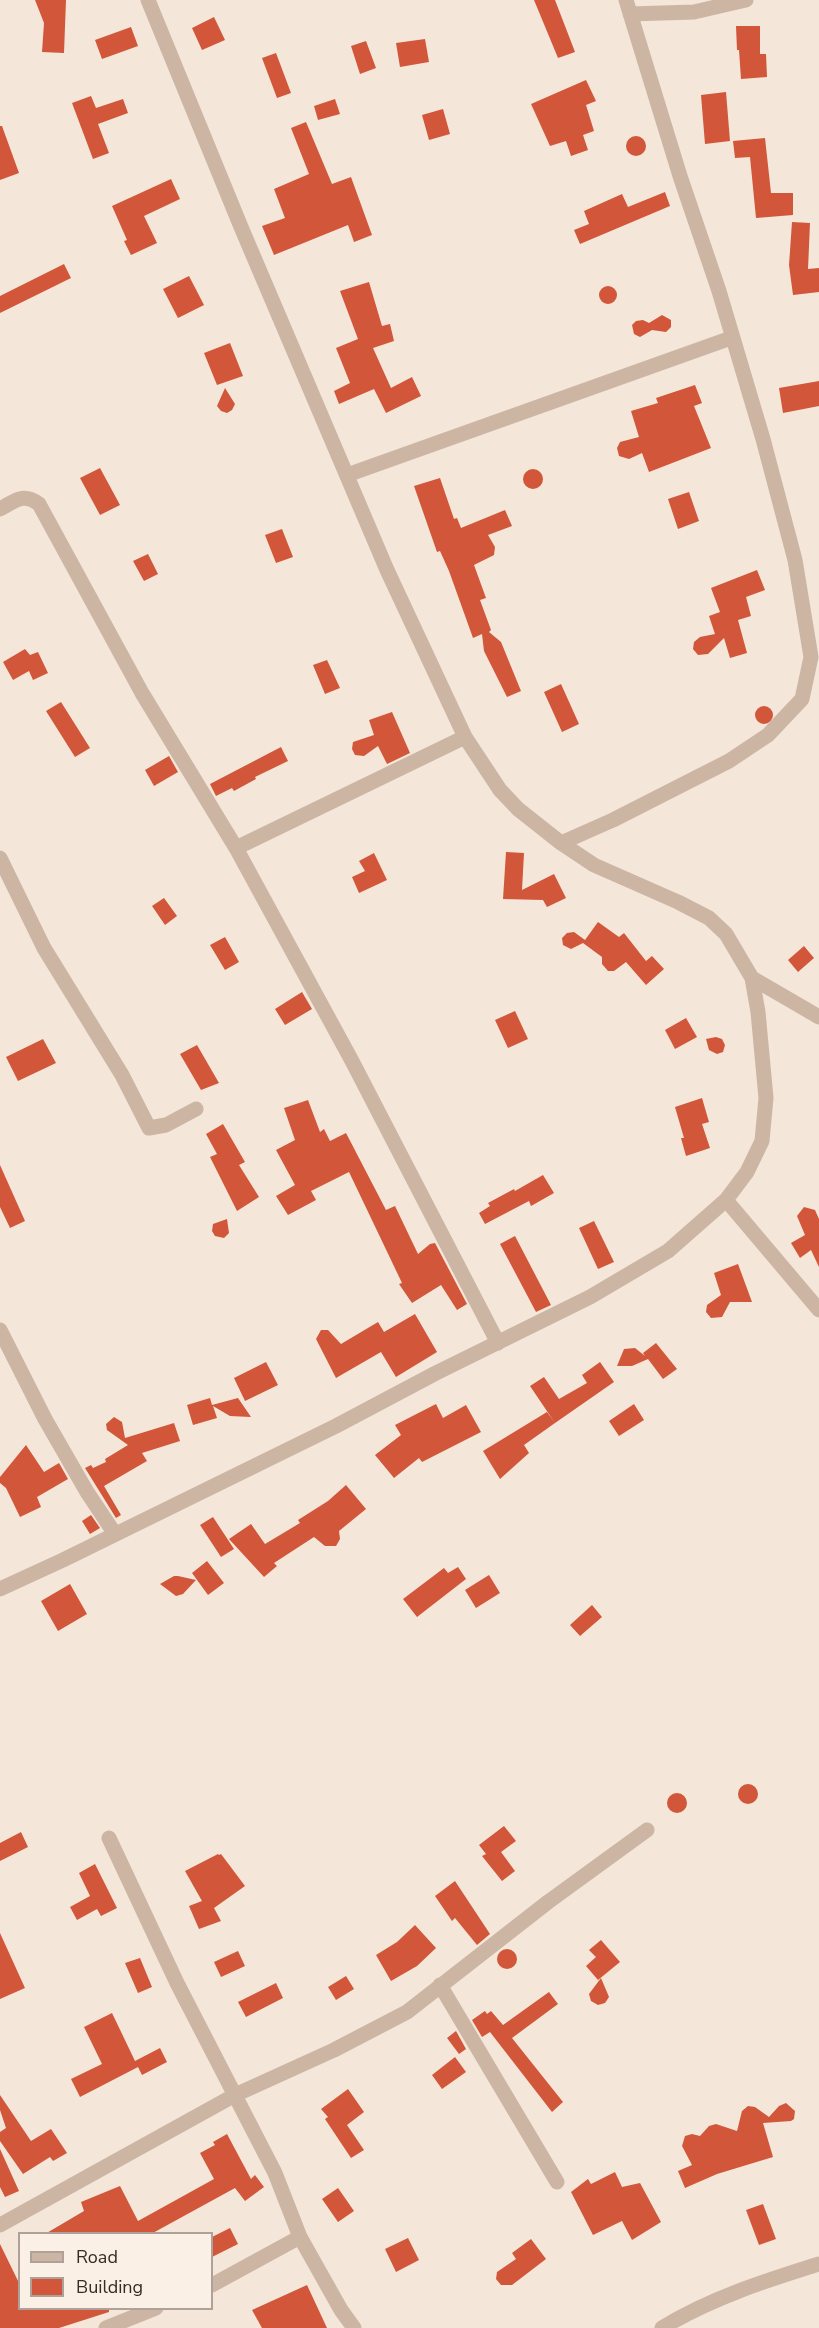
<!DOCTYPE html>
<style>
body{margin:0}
#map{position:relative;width:819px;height:2328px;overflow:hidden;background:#f4e6d9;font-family:"Nunito Sans",sans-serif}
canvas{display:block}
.legend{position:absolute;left:18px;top:2232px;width:195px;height:78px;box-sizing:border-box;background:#fbf0e6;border:2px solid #ada199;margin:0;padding:8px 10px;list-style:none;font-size:18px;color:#382b26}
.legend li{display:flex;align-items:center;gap:12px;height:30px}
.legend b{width:30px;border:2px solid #ada199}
</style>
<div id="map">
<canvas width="819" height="2328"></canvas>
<ul class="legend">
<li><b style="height:8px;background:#cdb5a4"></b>Road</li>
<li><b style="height:16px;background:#d25639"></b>Building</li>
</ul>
</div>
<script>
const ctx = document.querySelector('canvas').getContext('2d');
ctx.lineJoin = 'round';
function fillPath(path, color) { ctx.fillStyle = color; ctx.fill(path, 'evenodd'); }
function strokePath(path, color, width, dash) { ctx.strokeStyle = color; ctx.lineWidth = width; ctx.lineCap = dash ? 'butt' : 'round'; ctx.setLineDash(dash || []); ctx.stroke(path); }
fillPath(new Path2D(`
 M35,0H66L64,53L42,52L44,23Z
 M534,0H555L575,52L558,58Z
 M214,17L225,40L202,50L192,28Z
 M736,26H760V54H766L767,77L741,79L739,50H737Z
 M131,27L138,46L102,59L95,40Z
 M425,39L429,62L400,67L396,43Z
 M366,41L376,68L360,74L351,46Z
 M276,53L291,93L277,98L262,58Z
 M586,80L596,101L586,105L594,131L583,135L588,150L571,156L566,141L550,146L531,104Z
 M726,92L730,141L705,144L701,95Z
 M91,96L96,108L123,99L128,113L98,124L109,153L93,159L72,103Z
 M335,99L340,114L318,120L314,106Z
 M443,109L450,134L429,140L422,115Z
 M306,122L332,184L351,177L372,235L354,242L348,225L274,255L262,226L285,218L274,189L309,174L291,128Z
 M0,126H2L19,173L0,180Z
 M626 146a10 10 0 1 1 20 0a10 10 0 1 1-20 0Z
 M765,138L771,193H793V215L756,218L750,157L735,158L733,141Z
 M171,179L180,199L144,216L157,243L131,255L124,241L127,240L112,206Z
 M665,192L670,206L580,244L574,230L589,224L584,211L622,194L628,207Z
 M792,222L810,223L808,269L819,268V292L793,295L789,265Z
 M64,264L71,278L0,313V296Z
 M189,276L204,305L178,318L163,289Z
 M369,282L382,326L390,324L394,341L373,348L391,388L412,377L421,396L386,413L374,389L339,404L334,391L350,383L336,348L358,339L340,291Z
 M599 295a9 9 0 1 1 18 0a9 9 0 1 1-18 0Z
 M662,315L671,320V327L666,332L652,330L640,337L634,334L632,325L636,321L643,320L649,323Z
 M230,343L243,376L217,385L204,353Z
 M819,381V406L783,413L779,388Z
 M695,385L702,403L694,406L711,448L649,472L642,453L629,459L619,456L617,448L620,442L639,437L631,411L658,403L656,398Z
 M225,388L235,404L232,410L227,413L221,411L217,406Z
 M100,468L120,505L100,515L80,478Z
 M523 479a10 10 0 1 1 20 0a10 10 0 1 1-20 0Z
 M440,478L454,519L457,518L461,528L505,510L512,526L488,535L495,547L494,555L474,565L486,598L480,600L491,630L489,632L501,642L521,691L507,697L484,651L482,634L473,638L449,571L440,551L437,552L414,486Z
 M689,492L699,521L678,529L668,499Z
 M282,529L293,557L276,563L265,535Z
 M148,554L158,574L144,581L133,561Z
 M757,570L765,590L746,597L751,616L738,620L747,653L730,658L724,638L708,654L698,655L693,649L694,642L700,637L715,634L709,616L720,612L711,588Z
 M25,649L30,655L38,652L48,673L33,680L29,671L13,680L3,662Z
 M327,660L340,688L325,694L313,665Z
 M561,684L579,724L562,732L544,692Z
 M61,702L90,748L75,757L46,711Z
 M755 715a9 9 0 1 1 18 0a9 9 0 1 1-18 0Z
 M392,712L410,753L387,764L378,746L364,756L355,755L352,749L353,742L374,735L369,720Z
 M281,747L288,761L255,777L256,779L234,791L232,788L216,796L210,784Z
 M169,756L178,772L154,786L145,770Z
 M506,852L524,853L522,890L554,874L566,898L547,907L543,900L503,899Z
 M374,853L387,880L359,893L352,877L365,871L359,861Z
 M164,898L177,916L165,925L152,906Z
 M598,922L619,937L624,933L646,961L652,956L664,969L646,985L626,962L614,971H608L602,964V957L583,943L571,949L563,945L562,938L567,933L574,932L585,940Z
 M225,937L239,962L225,970L210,945Z
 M804,946L814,958L798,972L788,960Z
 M302,992L312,1009L285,1025L275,1009Z
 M515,1011L528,1039L508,1048L495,1020Z
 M686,1018L697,1037L675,1049L665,1030Z
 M716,1037L722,1039L725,1045L723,1052L717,1054L709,1050L706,1039Z
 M43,1039L56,1063L18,1081L6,1057Z
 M197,1045L219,1083L201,1090L180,1054Z
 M702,1098L709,1122L702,1124L710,1148L686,1156L681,1138H684L675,1107Z
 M308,1100L320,1132L324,1129L330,1141L346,1133L386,1210L395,1206L418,1254L430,1244L435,1243L467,1304L457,1310L441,1285L412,1303L399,1284L402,1283L349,1172L311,1191L316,1200L288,1215L276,1196L295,1185L276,1150L295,1140L284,1108Z
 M223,1124L245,1162L239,1165L259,1197L237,1211L210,1157L217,1154L206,1134Z
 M0,1165L25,1221L10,1228L0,1207Z
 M543,1175L554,1193L531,1206L529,1201L485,1224L479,1213L490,1206L488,1203L514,1189L515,1191Z
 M804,1207L815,1210L819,1219V1267L811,1250L800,1258L791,1243L805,1235L797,1216Z
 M227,1219L229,1233L224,1238L215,1236L212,1231L213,1224Z
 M594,1221L614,1262L598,1269L579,1228Z
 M515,1236L551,1305L536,1312L500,1244Z
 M738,1264L752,1302H730L722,1317L711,1318L706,1312L707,1305L721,1295L714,1273Z
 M415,1314L437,1352L396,1377L381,1352L336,1378L316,1339L321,1330H328L341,1344L378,1322L384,1332Z
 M656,1343L677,1369L663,1379L648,1359L632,1366H617L624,1349L635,1348L645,1356L643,1353Z
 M266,1362L278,1385L245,1401L234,1378Z
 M600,1362L614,1382L555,1423L530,1386L544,1377L559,1399L587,1383L582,1375Z
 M210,1398L212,1405L238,1398L251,1417L230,1416L213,1406L217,1418L193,1425L187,1405Z
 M436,1404L443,1418L466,1405L481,1432L422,1462L419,1458L394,1478L375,1455L401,1435L395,1425Z
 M634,1404L644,1420L619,1436L609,1421Z
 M547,1412L555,1423L524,1445L529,1453L500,1479L483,1451Z
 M114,1417L122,1422L125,1438L174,1423L180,1441L142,1453L147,1461L104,1486L121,1515L116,1518L85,1468L91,1465L93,1468L106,1462L105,1459L128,1445L107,1430L106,1424Z
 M26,1445L44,1472L59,1463L68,1479L37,1497L41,1507L20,1517L6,1488L0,1483V1477Z
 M346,1485L366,1509L339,1531L340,1539L336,1546H325L314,1537L274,1563L277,1566L264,1577L229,1539L251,1524L265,1544L300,1523L298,1520L328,1501Z
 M91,1515L100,1528L90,1534L82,1521Z
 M213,1517L234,1549L221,1557L200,1525Z
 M207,1561L224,1583L208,1595L192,1573Z
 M458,1567L466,1579L417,1617L403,1599L444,1568L448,1573Z
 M489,1575L500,1593L476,1608L465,1590Z
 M174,1576H178L196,1580L183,1594L176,1596L160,1584Z
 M70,1584L87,1614L58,1631L41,1601Z
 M592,1605L602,1617L580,1636L570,1625Z
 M738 1794a10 10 0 1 1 20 0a10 10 0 1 1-20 0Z
 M667 1803a10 10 0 1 1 20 0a10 10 0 1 1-20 0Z
 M504,1826L516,1841L501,1852L515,1871L502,1881L482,1856L486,1854L479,1845Z
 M21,1832L28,1847L0,1861V1843Z
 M218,1854L219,1855L221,1854L245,1886L214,1908L221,1921L199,1929L189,1906L202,1901L185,1871Z
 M95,1864L117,1908L101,1916L97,1909L77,1920L70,1907L90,1896L79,1873Z
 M455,1881L490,1934L477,1945L455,1918L452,1921L435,1896Z
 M415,1925L436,1948L417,1966L391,1981L376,1955L397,1942Z
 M0,1933L25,1988L0,1999Z
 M601,1940L620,1962L598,1980L586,1966L596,1957L589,1950Z
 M497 1959a10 10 0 1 1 20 0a10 10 0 1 1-20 0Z
 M238,1951L245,1966L221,1977L214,1962Z
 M140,1958L152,1987L138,1993L125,1963Z
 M346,1976L354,1989L336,2000L328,1987Z
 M601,1978L609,1997L605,2003L598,2005L591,2001L589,1994Z
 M276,1983L283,1998L246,2017L238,2002Z
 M549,1992L558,2004L512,2038L563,2102L552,2112L490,2032L482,2037L472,2020L485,2011L487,2014L491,2011L503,2025Z
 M112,2013L135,2061L160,2048L167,2062L142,2075L138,2067L80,2097L71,2079L102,2064L84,2027Z
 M456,2031L466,2049L459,2054L447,2038Z
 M455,2057L466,2072L442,2089L432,2075Z
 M348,2089L364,2112L347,2125L364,2150L351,2158L325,2119L328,2117L321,2109Z
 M0,2095L31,2141L51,2129L67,2153L53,2161L50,2157L23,2174L0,2141V2132L6,2128L0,2110Z
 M786,2103L795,2111L794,2119L791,2121L763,2123L773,2157L717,2174L685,2188L678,2171L692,2165L682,2146L685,2136L692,2134L700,2136L709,2126L716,2124L737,2131L742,2111L748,2106L755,2107L769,2117L779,2106Z
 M227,2134L251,2179L255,2175L264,2187L245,2201L235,2188L151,2234H45L84,2211L81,2202L120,2186L138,2221L214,2179L200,2153L215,2145L213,2142Z
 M0,2149L19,2191L5,2197L0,2187Z
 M615,2172L622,2187L640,2183L661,2222L632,2240L622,2221L593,2235L571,2192L588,2179L591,2184Z
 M338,2188L354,2211L338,2222L322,2199Z
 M763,2204L776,2239L759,2245L746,2210Z
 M230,2228L238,2244L212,2257V2237Z
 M408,2238L419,2260L396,2272L385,2249Z
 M531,2239L546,2259L512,2285H501L496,2279L497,2272L516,2259L512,2253Z
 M0,2244L20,2285V2308H109V2312L59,2328H0Z
 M307,2285L327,2328H262L252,2310Z`), '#d25639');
strokePath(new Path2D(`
 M630,14L694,12L746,0
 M347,475L731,338
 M0,509C15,501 23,492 39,504L142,693L236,848L352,1061L498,1343
 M561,843L613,820L729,761L768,735L802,699L811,657L795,560L763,439L719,291L680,176L626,0
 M236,848L465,737
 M0,858L44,948L122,1075L149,1128L166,1125L196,1109
 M752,978L819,1017
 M726,1200L819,1310
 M0,1330L45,1419L87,1492L115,1534
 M0,1589L63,1560L336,1426L436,1373L590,1297L668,1251L726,1200L747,1172L762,1141L766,1098L758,1012L752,978L726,934L709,918L678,902L594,865L561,843L518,809L500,790L465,737L387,570L241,227L148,0
 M109,1838L177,1983L275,2173L300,2237L341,2310L354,2328
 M440,1985L557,2182
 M0,2225L235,2095L334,2050L407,2012L548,1902L647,1830
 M212,2285L300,2237
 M106,2328L156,2308
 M662,2328C711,2298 765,2281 819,2264`), '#cdb5a4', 15);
</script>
